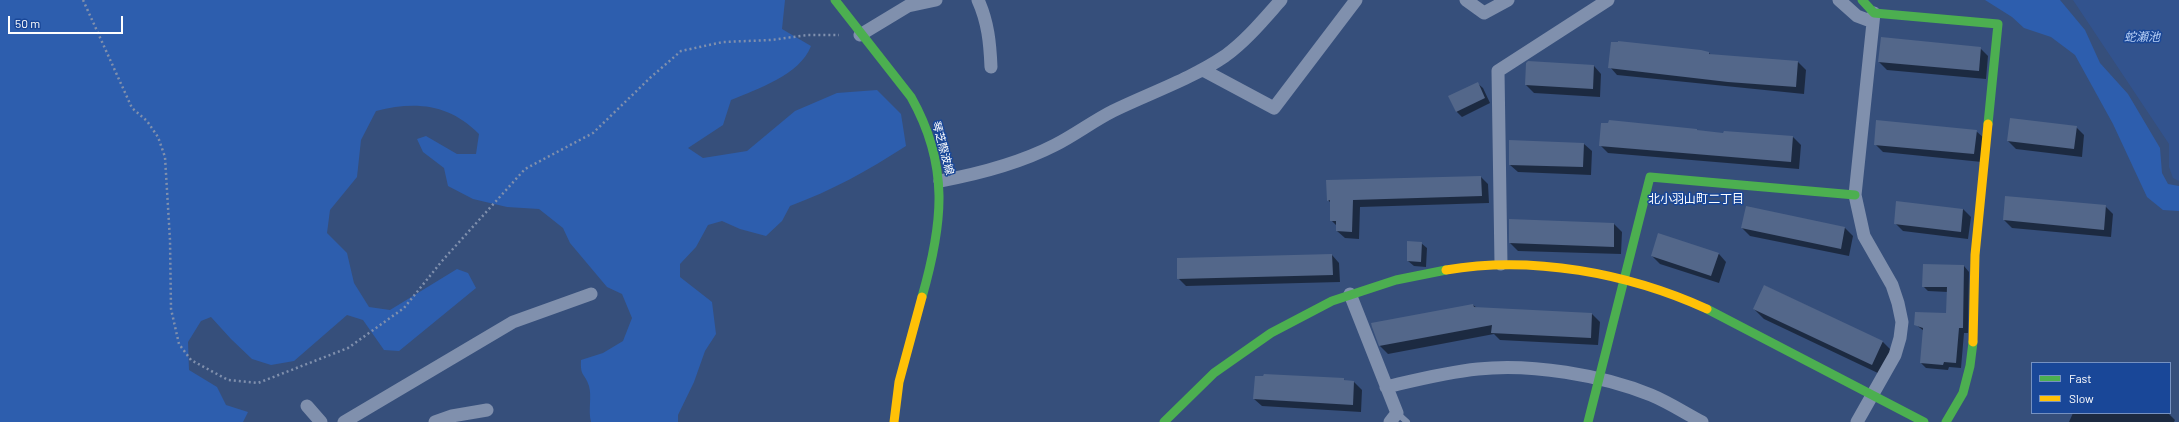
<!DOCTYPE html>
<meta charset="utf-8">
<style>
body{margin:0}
#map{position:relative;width:2179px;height:422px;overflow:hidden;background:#364f7b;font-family:Barlow,sans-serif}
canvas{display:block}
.legend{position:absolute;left:2031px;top:362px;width:140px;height:52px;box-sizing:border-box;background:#194798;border:1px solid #7591c1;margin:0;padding:5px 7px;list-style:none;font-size:12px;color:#fff}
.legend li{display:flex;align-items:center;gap:8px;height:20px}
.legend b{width:20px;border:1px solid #7591c1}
.scale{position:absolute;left:8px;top:16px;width:115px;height:18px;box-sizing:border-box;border:2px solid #fff;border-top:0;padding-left:5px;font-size:12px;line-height:14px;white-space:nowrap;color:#fff;-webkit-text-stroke:3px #194798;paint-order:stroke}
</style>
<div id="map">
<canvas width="2179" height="422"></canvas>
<ul class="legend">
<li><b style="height:5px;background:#4caf50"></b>Fast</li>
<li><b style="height:5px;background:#ffc107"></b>Slow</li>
</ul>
<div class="scale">50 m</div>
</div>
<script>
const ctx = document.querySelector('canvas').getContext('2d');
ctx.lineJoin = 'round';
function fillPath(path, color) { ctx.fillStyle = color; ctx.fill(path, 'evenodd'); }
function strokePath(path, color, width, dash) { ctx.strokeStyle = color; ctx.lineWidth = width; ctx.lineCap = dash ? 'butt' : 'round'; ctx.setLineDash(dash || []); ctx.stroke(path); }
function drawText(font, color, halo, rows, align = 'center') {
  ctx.font = font + ' Barlow,"Noto Sans JP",sans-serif'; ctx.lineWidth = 3; ctx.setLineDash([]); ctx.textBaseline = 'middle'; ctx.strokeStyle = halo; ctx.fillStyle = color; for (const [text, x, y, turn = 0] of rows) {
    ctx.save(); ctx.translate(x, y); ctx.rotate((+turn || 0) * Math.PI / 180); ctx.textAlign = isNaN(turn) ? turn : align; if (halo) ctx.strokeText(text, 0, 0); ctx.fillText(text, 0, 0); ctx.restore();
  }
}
fillPath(new Path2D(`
 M0,0H785L782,29L811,46C800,75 757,89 731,100L723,125L688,148L703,158L747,151L795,111L837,93L877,90L901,114L906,146C867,171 833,190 790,206L782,221L766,236L740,229L722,221L708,225L696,247L680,264V277L712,302L716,334L705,351L694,382L678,415V422H591C588,411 592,396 589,386C585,373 580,377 581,360L603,353L623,341L632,318L622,294L607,287L570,243L563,228L539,209L507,207L473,199L448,186L444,168L423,152L417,139L426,136L457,154H476L479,134C449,104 416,101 376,111L361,140L357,177L330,210L327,233L347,253L354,283L369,307L390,310L457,269L468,273L476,288L399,351L384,350L363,320L347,315L294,361L271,365L252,359L231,339L211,317L201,321L188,342L189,370L217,387L226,405L248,412L243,422H0Z
 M1985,0H2060L2085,30L2100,63L2128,94L2160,148L2162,173L2168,184L2179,186V211L2163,210L2147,197L2113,124L2075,55L2051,37L2024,28L2012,17Z`), '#2d5eae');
fillPath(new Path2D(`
 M2073,0H2179V181L2173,178L2169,167V144Z`), '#32538e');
fillPath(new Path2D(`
 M1980,48L1988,56L1986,79L1887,70L1879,62Z
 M1709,53L1712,56L1798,62L1806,70L1804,94L1617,75L1610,67Z
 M1527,63L1594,66L1601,74L1600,97L1534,93L1526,85Z
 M1477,83L1483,88L1490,103L1462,117L1456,111Z
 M2076,127L2084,135L2082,157L2016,149L2008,141Z
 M1697,130L1699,132L1724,135L1793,137L1801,145L1799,169L1608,153L1600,145Z
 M1976,131L1984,138L1982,162L1883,152L1875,144Z
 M1584,144L1592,151L1591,175L1518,172L1510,165Z
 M1481,177L1488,184L1489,203L1360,207L1359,239L1345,238L1337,231V226L1331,220V203L1328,200L1327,181Z
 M2105,206L2113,214L2111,237L2012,228L2004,220Z
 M1963,209L1971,217L1968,239L1903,231L1895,223Z
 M1510,220L1614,224L1622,232L1621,254L1518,251L1510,243Z
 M1742,228H1845L1853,236L1849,256L1750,236Z
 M1421,243L1427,248L1426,267L1414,266L1408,261Z
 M1719,254L1726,262L1719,283L1660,264L1652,256Z
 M1332,255L1339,263L1340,282L1186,286L1178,278Z
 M1964,266L1969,272L1968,333H1964L1961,368L1949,367L1948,370L1926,368L1921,363L1924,331L1915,324L1947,314L1948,292L1928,291L1923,286Z
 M1765,286L1883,342L1893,352L1882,375L1764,319L1754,309Z
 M1473,305L1477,308L1592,314L1600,322L1598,345L1500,340L1494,334L1388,354L1380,346L1372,324Z
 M1343,379L1346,381L1354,382L1362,390L1361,412L1262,406L1254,399Z
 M2073,413H2168L2175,420L2174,422H2069Z`), '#0007');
fillPath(new Path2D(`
 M1881,37L1981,47L1979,71L1878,62Z
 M1618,41L1701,50L1709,52V54L1798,61L1796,87L1728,82L1608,68L1611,42H1618Z
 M1528,61L1594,65L1593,89L1525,85L1526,63Z
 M1478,82L1485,98L1456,112L1448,96Z
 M2010,118L2077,126L2074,149L2007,141Z
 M1609,120L1697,129V130L1723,133L1724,131L1793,136L1791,162L1599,146L1601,123H1608Z
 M1876,120L1977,130L1974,154L1874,145Z
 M1509,140L1584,143L1583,167L1509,165Z
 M1481,176L1482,196L1353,200L1352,232L1336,231V221H1330V200L1327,201L1326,180Z
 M2005,196L2106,205L2104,230L2003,220Z
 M1896,201L1963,209L1961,232L1894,224Z
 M1746,206L1845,227L1841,249L1741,228Z
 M1509,219L1614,223V247L1509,243Z
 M1658,233L1719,253L1711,276L1651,256Z
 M1407,241L1422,242L1421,262L1407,261Z
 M1332,254L1333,275L1177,279V258Z
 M1923,264L1964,265L1963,328H1959L1956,363L1944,362L1943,365L1920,363L1923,328L1914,325L1915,312L1946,313L1947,287H1922Z
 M1764,285L1883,341L1872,365L1753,309Z
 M1473,304L1474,307L1592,313L1591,338L1491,333L1492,325L1379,346L1372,327L1371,323Z
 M1264,374L1344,378V380L1354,381L1353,405L1253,399L1255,376H1263Z`), '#53678a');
strokePath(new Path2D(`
 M83,0L132,108L147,121L158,137L165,157L170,240L171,309L179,344L191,360L228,380L258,383L348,348L404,308L442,261L525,169L593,133L651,77L681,51L723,42L771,40L808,35H839`), '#8090ad', 2.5, [2, 3]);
strokePath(new Path2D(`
 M1397,413L1407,422`), '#8090ad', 6);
strokePath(new Path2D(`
 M978,0C988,22 990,43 991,67
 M1466,0L1484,13L1508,0
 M1839,0L1857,16L1873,22
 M860,35L908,6L936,0
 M1203,70L1274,108L1356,0
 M940,181C978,174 1020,163 1055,145C1075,135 1093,121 1113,111C1150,93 1191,79 1225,56C1246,41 1264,19 1281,0
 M1501,264L1498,71L1608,0
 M1350,294L1397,413L1390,422
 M1386,387C1416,380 1447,372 1478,369C1530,363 1602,375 1651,395C1668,402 1685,413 1702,422
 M307,406L321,422
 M344,422L513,322L591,294
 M435,422L452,416L487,410
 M1857,422L1895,355L1900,338L1902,322L1898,303L1892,285L1864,236L1855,195L1874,13`), '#8090ad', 13);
strokePath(new Path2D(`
 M835,0L911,97C950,166 943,224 922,297
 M1862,0L1874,13L1998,24L1988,124
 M1707,309L1924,422
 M1164,422L1214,373L1271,333L1332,301L1396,280L1446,270
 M1588,422L1650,177L1855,195
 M1946,422L1963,393L1970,366L1973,342`), '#4caf50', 9);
strokePath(new Path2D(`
 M1446,270C1532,255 1628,273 1707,309
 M1973,342L1975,255L1988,124
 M894,422L899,382L922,297`), '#ffc107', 9);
drawText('11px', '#fff', '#194798', [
 ["琴芝際波線",943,148,75]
]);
drawText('italic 12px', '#b9d1f7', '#194798', [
 ["蛇瀬池",2142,37]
]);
drawText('12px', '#fff', '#194798', [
 ["北小羽山町二丁目",1696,199]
]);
</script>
